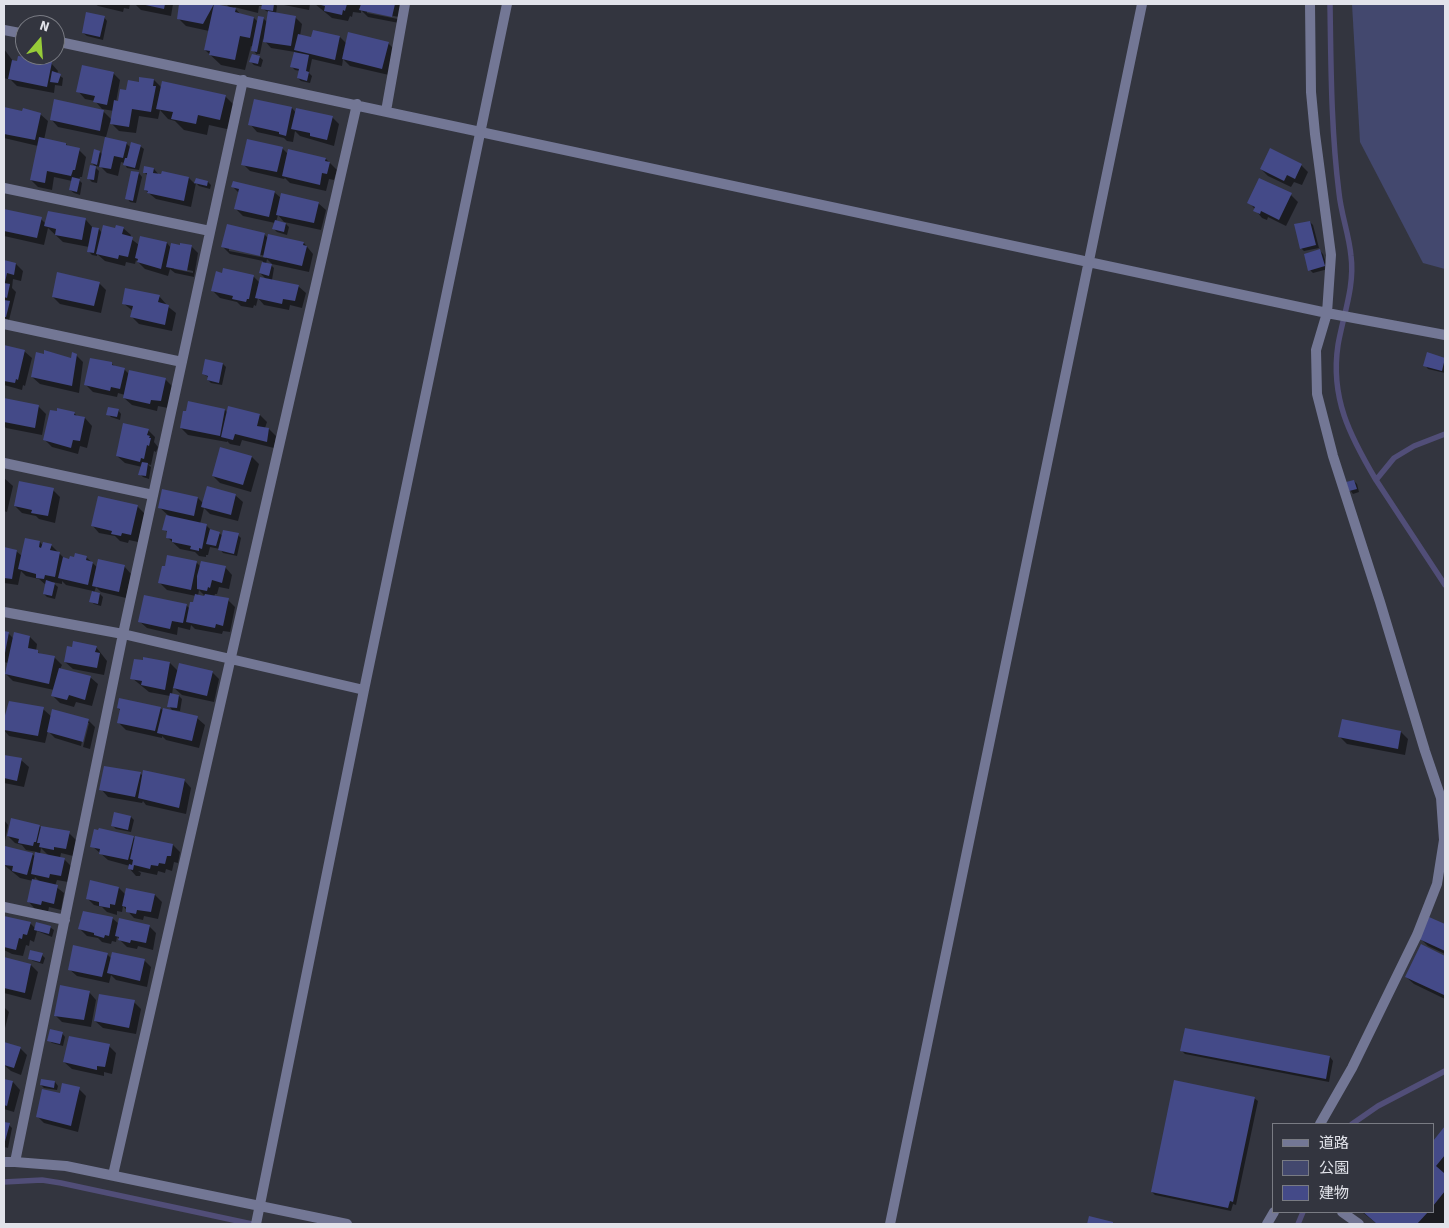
<!DOCTYPE html>
<meta charset="utf-8">
<style>
body{margin:0}
#map{position:relative;width:1449px;height:1228px;overflow:hidden;background:#33353f;font-family:"Source Sans 3","Noto Sans JP",sans-serif}
canvas{display:block}
.frame{position:absolute;inset:0;border:5px solid #e2e3ea;pointer-events:none}
.legend{position:absolute;left:1272px;top:1123px;width:162px;height:90px;box-sizing:border-box;background:#33353f;border:1px solid #797b83;margin:0;padding:6px 9px;list-style:none;font-size:15px;color:#e2e3ea}
.legend li{display:flex;align-items:center;gap:10px;height:25px}
.legend b{width:25px;border:1px solid #797b83}
.north{position:absolute;left:15px;top:15px;width:50px;height:50px;box-sizing:border-box;background:#33353f;border:1px solid #797b83;border-radius:50%;rotate:18deg;font-size:14px;font-weight:700;line-height:20px;text-align:center;color:#e2e3ea}
.north::after{content:'';display:block;margin:auto;width:18px;height:22px;background:#97cc38;clip-path:polygon(50% 0,100% 100%,50% 72%,0 100%)}
</style>
<div id="map">
<canvas width="1449" height="1228"></canvas>
<div class="frame"></div>
<ul class="legend">
<li><b style="height:6px;background:#737795"></b>道路</li>
<li><b style="height:14px;background:#43486e"></b>公園</li>
<li><b style="height:14px;background:#444a88"></b>建物</li>
</ul>
<div class="north">N</div>
</div>
<script>
const ctx = document.querySelector('canvas').getContext('2d');
ctx.lineJoin = 'round';
function fillPath(path, color) { ctx.fillStyle = color; ctx.fill(path, 'evenodd'); }
function strokePath(path, color, width, dash) { ctx.strokeStyle = color; ctx.lineWidth = width; ctx.lineCap = dash ? 'butt' : 'round'; ctx.setLineDash(dash || []); ctx.stroke(path); }
fillPath(new Path2D(`
 M1352,4H1445V269L1423,263L1360,142Z`), '#43486e');
fillPath(new Path2D(`
 M95,4H130L129,9L124,8L123,12L98,6Z
 M135,4H173L171,16L141,10Z
 M180,4H210L230,8L226,4H275L277,6L276,14L295,17L302,24L300,36L312,39L340,37L347,44L388,43L395,50L389,75L350,66L343,59L342,66L312,59L309,73L312,76L310,83L301,81L298,78L300,71L295,70L292,67L295,52L271,48L263,39L260,54H256L263,60L261,67L254,65L251,62L259,57L253,50L254,47L251,46L245,70L221,65L205,50L209,31L186,26L179,19ZM259,6H263V8L266,11L269,12L267,22L263,18L258,22L254,18L241,15L234,7L258,13Z
 M279,4H310L309,10Z
 M315,4H403L399,23L368,17L361,10V13L353,12L352,17L350,16L348,21L332,18ZM367,11L399,17L398,19L367,13Z
 M104,17L107,21L103,40L87,36L83,33Z
 M4,49L13,61L51,63L58,71L57,74L63,78L62,86L55,85L54,93L17,86L11,80L4,78Z
 M113,73L120,80L116,102H119L127,91L140,83V78L154,80L162,88L225,96L236,107L231,130L209,125L207,135L184,130L175,121L168,119L160,110L158,119L139,116L136,133L119,131L110,122L106,137L58,127L51,119L103,111L112,120L114,111L102,109L95,101L85,99L78,91Z
 M4,108L23,113L40,114L48,121L44,140L66,144L69,147L79,150L86,157L82,177H80L79,180L82,183L80,195L74,193L70,190L72,181L54,177L52,190L38,187L31,180L38,146L4,138Z
 M292,108L296,113L332,117L339,124L334,146L300,136L295,131L293,142L287,141L284,138L257,132L250,124Z
 M126,143L131,148L140,146L144,149L139,170L127,168L124,163L121,162L118,176L107,173L101,167L95,166L92,163L100,152L103,155Z
 M282,148L288,154L326,159L337,170L334,180L329,179L326,191L290,183L285,178L284,179L250,171L243,164Z
 M1301,165L1308,172L1302,185L1294,182L1291,187L1268,176L1261,169Z
 M96,168L99,171L97,183L92,182L89,179Z
 M154,169L160,176L189,178L195,184L197,179L208,182L211,185L210,189L199,186L196,183L191,207L156,199L145,190L148,176L144,172Z
 M139,173L142,177L136,203L130,202L127,198Z
 M233,187L274,192L281,198L318,203L326,210L321,230L284,222L278,215L276,222L286,224L289,227L287,235L277,232L274,229L275,223L243,216L236,209L239,193Z
 M1291,195L1298,202L1286,226L1268,217L1267,220L1262,218L1249,202Z
 M4,210L41,219L46,224L49,212L86,220L93,228L99,229L102,233L123,228L131,235L130,238L139,245L167,243L171,248L191,246L198,253L194,277L175,273L170,269L168,276L145,269L136,260L135,264L126,262L125,266L105,261L97,254V256L92,255L88,251L89,247L63,242L48,228L44,245L4,236ZM174,267L193,271V273L174,269Z
 M1310,222L1313,225L1319,248L1304,251L1301,248Z
 M264,234L268,238L304,243L313,254L309,272L272,264L267,259L266,264L271,265L274,268L272,280L298,286L306,293L302,308L290,305L289,310L264,305L258,298L256,306L254,305L253,308L241,306L237,302L220,298L213,291L223,274L224,270L254,277L260,283L266,279L260,273L263,261L230,254L223,247ZM229,248L266,256V258L229,251Z
 M1320,251L1323,254L1328,269L1313,273L1310,270Z
 M4,261L16,264L23,271L21,281L13,279L12,288L16,292L9,320L4,318Z
 M99,283L106,290L101,313L60,304L53,297Z
 M159,296L166,304V305L176,313L172,331L139,324L132,317L133,311L123,303Z
 M4,347L24,351L32,358L25,386L23,385L22,390L4,385Z
 M1428,354L1445,359V373L1428,369L1425,365Z
 M76,355L83,362L79,393L40,384L32,377L72,360Z
 M112,364L116,367L124,369L129,374L165,379L172,386L168,408L158,406L157,411L132,405L124,398L125,395L118,393L117,397L93,392L86,385Z
 M223,364L226,367L222,385L211,383L208,380V377L203,374Z
 M4,400L39,407L46,414L42,435L6,428L4,426Z
 M118,410L121,414L120,420L111,417L108,414Z
 M225,410L228,413L260,415L267,422L265,428L269,429L276,436L274,448L242,440L240,446L230,444L227,441V442L188,435L181,428Z
 M74,413L78,417L85,418L92,426L87,448L80,446L78,454L52,447L45,440Z
 M148,430L155,437L154,442L158,447L156,452L154,451L151,465L147,464L151,467L149,479L143,477L140,474L142,467L125,463L117,456Z
 M252,457L259,464L251,492L220,483L213,476Z
 M4,478L13,486L7,512L4,511Z
 M1354,481L1357,484L1359,492L1353,494L1350,490Z
 M53,490L60,497L55,523L39,519L36,516L22,513L15,506Z
 M235,495L243,502L238,521L210,514L204,508L200,524L206,525L212,531L219,533L223,536L238,535L241,538L237,556L223,553L220,549L210,547L208,555H206V557L199,556L195,552L180,549L167,537L168,533L164,529L170,517L159,507L198,498L204,504Z
 M137,506L145,514L138,542L129,540L128,543L120,541L115,536L99,533L92,525Z
 M26,539L40,542L43,546L51,545L65,559L70,560L86,557L98,568L124,566L131,574L126,598L101,592L96,587L94,593L100,594L103,597L101,606L94,604L91,601L93,591L66,585L62,581V584L52,582L58,587L55,599L47,597L44,594L46,585L39,579L26,576L21,571L18,585L4,583V549L16,551L22,556Z
 M197,563L201,567H225L232,575L229,589L219,587L217,594H215L214,597L228,600L235,607L230,632L223,631L222,634L195,629L191,625L190,630L178,627L177,635L147,628L139,621L186,605L190,609L194,604L196,596L167,590L160,583ZM199,590L205,596V598L198,596Z
 M4,632L8,633L13,638L30,637L37,644L36,651L42,655L54,657L62,665L60,669L90,677L98,684L92,706L76,702L74,707L60,703L53,696L54,690L13,681L6,674L8,663L4,662Z
 M96,647L107,661L104,675L73,669L65,662Z
 M170,663L178,671L212,672L219,679L214,702L182,695L173,687L172,695L179,696L182,699L180,711L172,710L169,706L170,696L149,692L132,678Z
 M10,702L43,709L52,717L88,720L95,727L90,749L83,747L89,723H86L81,746L55,738L48,731L45,743L9,736L4,730V724Z
 M118,708H160L164,711L197,718L205,725L199,748L166,740L162,736V738L126,730L119,723L121,711Z
 M1401,732L1408,739L1405,755L1347,744L1340,737Z
 M4,756L21,760L29,767L24,787L4,783Z
 M140,773L143,776L184,780L191,788L186,814L146,805L143,801L142,803L108,797L101,789Z
 M131,817L134,820L131,832L116,829L113,826Z
 M4,820L8,825L5,841H4Z
 M39,826L42,828L69,833L76,840L73,856L61,853L60,858L64,859L71,866L68,882L57,880L55,886L64,893L61,910L49,907L48,912L35,909L28,901L33,881L20,878L4,865L6,848L32,854L36,857L37,852L26,850L22,845L15,843L8,836ZM41,848L49,856L40,854ZM35,877L41,883L34,881Z
 M133,837L136,839L173,845L180,852L178,863L174,862L172,871L166,869L165,873L158,871L157,875L138,871L141,873L140,876H136L129,868L130,866L108,860L92,846Z
 M119,888L126,895H155L162,902L158,919L144,916L143,920L134,918L123,906L122,912L117,911V915L107,912L102,907L94,905L87,898Z
 M4,917L30,923L36,929L50,927L54,930L52,937L37,931L34,942L30,940L29,946L26,945L23,956L12,954L4,950Z
 M112,918L119,924L149,926L156,933L153,950L138,946L137,949L127,947L117,937L116,942L112,941L111,944L102,942L98,938L87,936L80,929Z
 M1430,919L1445,926V954L1428,946L1421,939Z
 M1421,946L1445,957V999L1414,984L1406,977Z
 M107,954L112,959L144,960L151,967L147,987L116,980L111,975L109,983L77,976L69,969Z
 M42,955L45,958L43,964L33,961L29,958Z
 M4,959L31,965L38,972L31,1000L4,993Z
 M89,992L96,1000L91,1027L62,1022L55,1015Z
 M134,1002L141,1009L136,1034L103,1028L95,1021Z
 M4,1007L9,1012L4,1032Z
 M1186,1030L1330,1057L1333,1061L1329,1082L1185,1054L1182,1051Z
 M62,1033L65,1037L63,1046L52,1043L49,1040Z
 M4,1043L20,1048L27,1055L21,1075L11,1071L4,1065Z
 M109,1046L116,1053L112,1074L104,1072V1076L72,1069L64,1062Z
 M4,1080L13,1082L20,1090L14,1112L4,1109Z
 M55,1082L58,1086L57,1090L44,1088L41,1085Z
 M79,1089L86,1096L78,1132L44,1123L37,1116L61,1094Z
 M1254,1098L1258,1101L1236,1205L1233,1204L1231,1211L1155,1195L1152,1192Z
 M4,1123L9,1125L12,1128L8,1148L4,1147Z
 M1445,1128V1223L1444,1224H1377L1362,1212H1433V1143Z`), '#0007');
strokePath(new Path2D(`
 M1330,4C1331,67 1331,130 1339,193C1341,214 1349,234 1351,256C1355,286 1343,316 1338,345C1330,398 1350,436 1376,480
 M1445,434L1414,446L1394,458L1376,480L1445,585
 M1352,1124L1378,1106L1445,1071
 M4,1182L42,1180L61,1183L252,1224
 M1298,1224L1303,1212`), '#514e78', 5.5);
fillPath(new Path2D(`
 M141,4H165L164,9Z
 M179,4H214L203,24L177,19Z
 M214,4L236,8L235,12L254,17L250,38L240,36L235,60L209,55L210,51L204,50Z
 M262,4H274L273,11L261,9Z
 M317,4H347L345,11L343,10L342,15L324,11L325,6Z
 M361,4H395L392,17L359,10Z
 M268,11L296,16L291,46L263,42Z
 M86,12L105,16L100,37L82,33Z
 M258,16L264,17L257,52L251,51Z
 M313,30L340,36L335,60L294,50L298,34L311,37Z
 M348,32L389,42L382,69L342,59Z
 M294,52L309,55L306,71L309,72L307,81L297,78L299,69L290,67Z
 M252,54L260,56L258,64L249,62Z
 M26,55L52,62L47,87L8,79L12,60L17,61L18,56L26,57Z
 M82,65L114,72L107,105L93,102L95,96L76,92Z
 M52,71L61,74L58,83L50,82Z
 M139,77L154,79L153,86H156L151,112L132,109L129,127L110,124L114,100L118,101L120,89L126,90L128,80L139,82Z
 M162,81L226,95L220,120L198,115L196,124L171,119L173,112L156,109Z
 M54,99L104,110L100,131L50,120Z
 M254,99L292,107L286,136L279,134V132L248,125Z
 M4,107L22,111L23,108L41,113L35,140L4,134Z
 M296,108L333,116L327,140L310,136V133L291,129Z
 M39,137L66,143V145L80,148L75,170H73L71,176L47,171L45,183L30,180Z
 M105,137L127,142L123,158L114,156L111,169L99,167Z
 M247,139L283,147L277,172L241,165Z
 M131,142L141,145L135,168L123,165L125,158H127Z
 M1270,148L1302,164L1295,179L1287,175L1284,181L1260,169Z
 M94,149L100,151L97,165L91,163Z
 M288,149L326,158L325,161L330,162L327,174L322,173L320,185L282,176Z
 M90,165L96,166L94,180L87,179Z
 M144,166L154,168L153,173L161,174L162,171L189,177L184,201L147,193L148,191L144,190L147,173H143Z
 M131,171L139,172L133,201L125,199Z
 M72,177L80,179L77,192L69,190Z
 M196,178L208,181L207,186L194,183Z
 M1259,178L1292,193L1279,220L1261,211L1260,214L1253,211L1255,207L1247,203Z
 M233,181L275,191L269,217L234,209L239,189L231,187Z
 M281,193L319,202L314,223L276,215Z
 M4,209L42,217L37,238L4,231Z
 M48,211L86,218L82,240L55,235L56,229L44,226Z
 M275,220L286,223L284,232L272,229Z
 M1310,221L1316,245L1300,249L1294,224Z
 M227,224L265,233L260,256L221,247Z
 M103,225L115,228L116,225L124,227L122,234L133,237L128,257L119,255L118,259L96,254Z
 M92,227L99,228L94,253L87,252Z
 M268,234L304,242L303,245L307,246L302,266L263,257Z
 M140,236L167,242L161,269L137,262L138,259L135,258Z
 M171,243L180,245V243L192,245L187,271L166,267Z
 M1320,249L1325,266L1308,271L1304,254Z
 M4,260L16,263L14,275L7,273L5,282Z
 M262,262L272,264L269,276L259,273Z
 M223,268L254,275L249,299H247L246,302L232,299L233,296L211,291L216,271L222,273Z
 M57,272L100,282L94,306L52,297Z
 M260,277L299,285L295,301L283,299L282,304L255,298Z
 M4,283L10,284L7,298L4,297Z
 M125,288L160,295L158,302L169,305L165,325L130,317L133,306L122,304Z
 M4,300L10,301L6,317H4Z
 M4,345L25,350L18,380L16,379L15,383L4,381Z
 M44,350L71,358L72,352L77,354L72,386L31,377L36,352L44,354Z
 M1427,352L1445,358L1442,371L1423,366Z
 M90,358L112,362V365L125,368L120,389L111,387L110,391L84,385Z
 M205,359L223,363L219,383L207,380L208,376L202,374Z
 M129,370L166,378L161,401L151,400L150,404L123,398Z
 M4,398L39,405L35,428L4,422Z
 M188,401L225,409L220,436L180,428L183,411H186Z
 M228,406L260,414L257,426L269,428L267,442L235,434L233,440L221,437Z
 M108,407L119,409L117,417L106,415Z
 M57,408L75,412L74,415L85,417L80,441L73,440L71,448L43,440L50,410L57,411Z
 M123,423L149,429L147,435L150,436L149,438H151L149,446L147,445L144,459L141,458L140,462L116,456Z
 M220,447L252,456L243,485L212,476Z
 M142,462L148,463L146,476L138,475Z
 M1354,480L1357,489L1349,491L1346,482Z
 M19,481L54,488L48,516L31,513L32,510L14,506Z
 M207,486L236,494L231,515L201,507Z
 M162,489L198,497L194,516L158,508Z
 M98,496L138,505L131,535L122,533L121,536L111,534L112,531L91,526Z
 M166,515L207,524L202,549L199,548V551L190,549L191,546L172,542V539L166,538L167,531L162,530Z
 M210,529L220,532L216,546L206,544Z
 M223,530L239,533L234,554L218,550Z
 M25,538L40,541L39,547L41,548L43,542L52,544L50,550L60,552L55,577L45,575L44,579L36,578V574L18,569Z
 M4,547L17,550L12,579L4,578Z
 M75,553L87,556L86,560L93,562L88,585L58,578L63,557L69,559L70,556L74,557Z
 M167,555L197,561L191,590L158,583L162,566H165Z
 M98,559L125,565L119,592L92,586Z
 M201,561L226,566L222,583L212,580L210,588L208,587L207,591L197,589V576Z
 M46,580L55,583L52,596L43,594Z
 M92,591L100,593L98,604L89,602Z
 M195,594L204,596L205,594L229,598L223,626L216,624L215,628L186,622L190,602H193Z
 M144,595L187,604L183,623L172,621L170,629L138,622Z
 M4,631L9,632L5,653H4Z
 M14,632L30,636L28,648L38,650V653L55,656L49,684L5,674Z
 M73,641L97,646L95,652L100,653L97,668L64,662L67,646L72,647Z
 M143,657L170,662L165,690L141,685L142,681L130,679L134,659L143,660Z
 M179,663L213,671L207,696L173,688Z
 M59,668L91,676L85,700L69,695L67,700L51,696Z
 M170,693L179,695L177,708L167,707Z
 M119,698L161,707L155,731L117,723L120,709L117,708Z
 M9,701L44,707L38,736L4,730V719Z
 M163,708L198,716L192,741L157,733Z
 M52,709L89,719L83,742L47,732Z
 M1342,719L1401,731L1398,749L1338,737Z
 M4,755L22,758L17,781L4,778Z
 M104,766L141,772L135,797L99,790Z
 M143,770L185,779L179,808L138,798Z
 M114,812L131,816L128,830L111,826Z
 M11,818L40,825L36,842H34L33,846L18,843L19,839L7,836Z
 M41,826L70,831L66,849L54,847V850L39,847L40,843H37Z
 M99,828L134,836L128,860L99,854L100,849L90,847L94,829L98,830Z
 M135,836L173,844L171,856H167L165,864L159,863L158,866L151,865L150,869L134,865L133,870L128,869L129,864L132,865L133,860L130,859Z
 M5,846L33,853L27,875L12,871L13,866L4,865Z
 M35,852L65,858L61,876L50,874L49,878L31,874Z
 M32,879L58,885L54,904L42,901L41,905L27,902Z
 M90,880L119,887L115,905L110,904V908L99,906V902L86,899Z
 M126,888L155,894L151,912L137,910L136,914L126,912V907L122,906Z
 M83,911L113,917L109,936L105,935L104,938L94,935V933L78,929Z
 M4,916L31,922L27,935L23,934L22,939L19,938L16,950L4,947Z
 M1429,917L1445,924V951L1419,939Z
 M119,918L150,925L146,943L131,940L130,943L118,940L119,937L115,936Z
 M36,922L51,926L49,934L34,930Z
 M1421,944L1445,956L1444,995L1405,977Z
 M73,945L108,953L102,977L68,970Z
 M30,950L43,953L40,962L28,959Z
 M112,952L145,959L140,981L107,973Z
 M4,957L31,964L25,993L4,988Z
 M60,985L90,991L84,1020L54,1016Z
 M99,994L135,1000L129,1028L94,1021Z
 M1185,1028L1330,1056L1326,1079L1180,1051Z
 M50,1029L63,1032L60,1044L47,1041Z
 M69,1036L110,1044L105,1067L97,1066V1070L63,1062Z
 M4,1042L21,1047L14,1068L4,1065Z
 M4,1079L13,1081L7,1106L4,1105Z
 M41,1079L55,1081L54,1088L40,1085Z
 M1174,1080L1255,1097L1233,1202L1230,1201L1228,1208L1151,1192Z
 M62,1083L80,1087L71,1126L36,1117L42,1089L60,1093Z
 M4,1122L10,1123L4,1145Z
 M1445,1126V1155L1436,1166L1444,1173L1445,1171V1191L1433,1206V1141Z
 M1363,1212H1428L1417,1224H1377Z
 M1089,1216L1113,1222V1224H1087Z`), '#444a88');
strokePath(new Path2D(`
 M1310,4L1311,92L1315,134L1331,255L1327,313L1316,350L1317,394L1333,456L1380,602L1425,751L1441,798L1444,840L1437,884L1417,935L1352,1068L1320,1124
 M4,30L25,34
 M55,41L1327,313L1445,335
 M386,111L405,4
 M4,188L210,231
 M4,324L182,362
 M4,463L153,495
 M4,612L123,634L364,690
 M4,907L65,920
 M4,1162H15L66,1166L347,1224
 M15,1162L123,634L243,80
 M113,1175L357,104
 M1342,1212L1359,1224
 M256,1224L364,690L507,4
 M890,1224L1142,4
 M1267,1224L1274,1212`), '#737795', 10);
</script>
